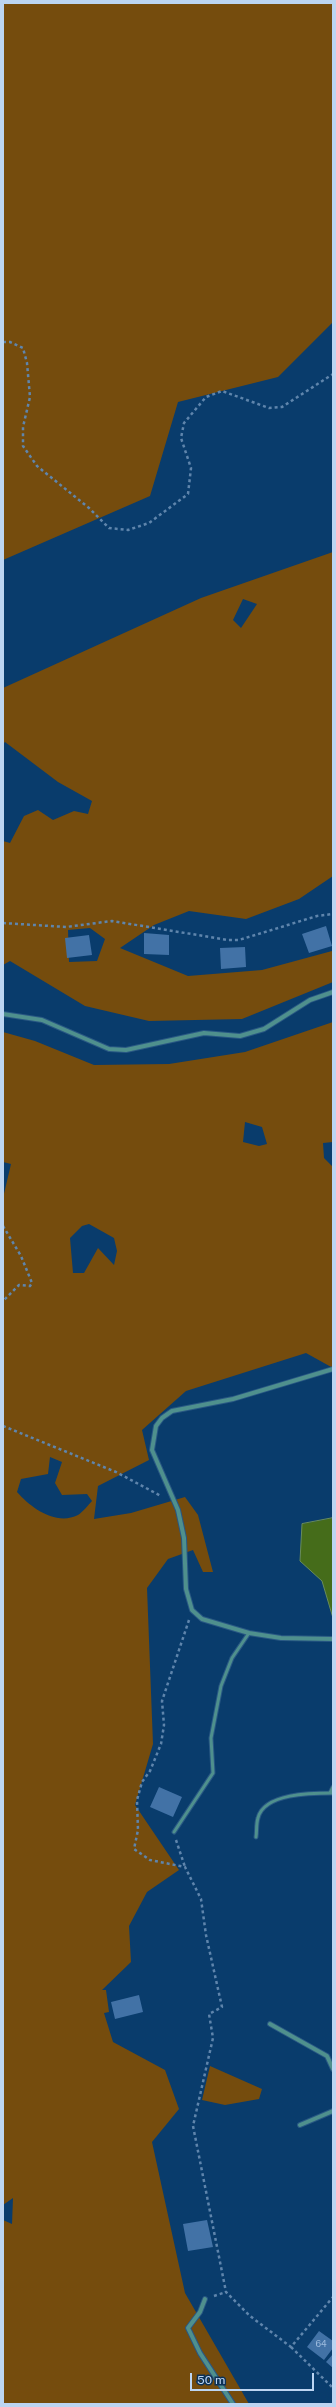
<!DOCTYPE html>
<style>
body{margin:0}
#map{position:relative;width:336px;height:2407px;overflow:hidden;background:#093c6c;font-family:"Public Sans",sans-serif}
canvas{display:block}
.frame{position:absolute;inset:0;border:4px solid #bcd5f2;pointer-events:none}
.scale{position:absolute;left:190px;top:2373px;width:124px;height:18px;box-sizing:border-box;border:2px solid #bcd5f2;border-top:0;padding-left:5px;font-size:12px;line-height:14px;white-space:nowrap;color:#bcd5f2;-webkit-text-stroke:3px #0d3257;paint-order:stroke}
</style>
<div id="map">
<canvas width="336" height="2407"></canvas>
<div class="frame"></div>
<div class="scale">50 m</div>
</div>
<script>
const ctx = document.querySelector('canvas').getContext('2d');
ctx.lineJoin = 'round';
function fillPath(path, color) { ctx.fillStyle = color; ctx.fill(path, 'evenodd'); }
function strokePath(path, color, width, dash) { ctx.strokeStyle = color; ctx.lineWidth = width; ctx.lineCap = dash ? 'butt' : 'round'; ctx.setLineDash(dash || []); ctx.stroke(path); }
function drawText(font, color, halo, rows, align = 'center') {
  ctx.font = font + ' "Public Sans",sans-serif'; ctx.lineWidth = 3; ctx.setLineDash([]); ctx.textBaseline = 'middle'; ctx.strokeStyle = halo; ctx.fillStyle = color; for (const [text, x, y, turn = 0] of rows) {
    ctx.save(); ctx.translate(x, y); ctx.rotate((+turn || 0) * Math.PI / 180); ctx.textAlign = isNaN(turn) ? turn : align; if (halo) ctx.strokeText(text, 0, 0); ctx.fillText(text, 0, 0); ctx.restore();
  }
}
fillPath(new Path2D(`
 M3,3H333V322L278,377L178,402L150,496L3,560Z
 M333,552V876L299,899L246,919L189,911L154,925L120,948L188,976L262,970L332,951L333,982L242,1019L149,1021L85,1006L10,961L3,965V841L10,843L24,816L38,810L53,820L74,811L88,814L92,801L58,782L5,742L3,744V688L201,598ZM243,599L257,604L241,628L233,620ZM90,928L105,939L97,961L69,962L68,930Z
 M333,1022V1142L323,1143L324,1158L333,1167V1368L306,1353L186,1391L142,1430L149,1460L98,1486L94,1519L131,1513L185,1497L198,1515L213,1572H203L193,1550L168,1559L147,1588L153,1744L135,1805L179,1870L147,1892L129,1926L131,1962L102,1990H106L109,2012L104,2013L113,2042L165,2070L179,2109L152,2142L185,2293L249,2404H3V2220L12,2224L13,2198L3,2205V1198L11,1164L3,1162V1032L35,1041L94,1065L169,1064L245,1052ZM245,1122L262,1127L267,1144L259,1146L243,1142ZM89,1224L114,1238L117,1251L114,1265L98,1248L84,1273H73L70,1238L82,1226ZM50,1457L62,1462L55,1483L62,1495L87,1494L92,1501C88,1505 83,1512 78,1515C56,1526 31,1508 17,1492L21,1479L48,1474Z
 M210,2066L262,2089L259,2099L225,2105L202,2100Z`), '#754c0d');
const water = new Path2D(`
 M333,1518V1618L322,1581L300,1561L302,1524Z`);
fillPath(water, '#456c1a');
strokePath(water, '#698c5b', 1);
fillPath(new Path2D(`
 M326,926L332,946L309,953L302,934Z
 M144,933L169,935V955L144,954Z
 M89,935L92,955L67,958L65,938Z
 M245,947L246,967L221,969L220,948Z
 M159,1787L182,1797L173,1817L150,1807Z
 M139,1995L143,2012L115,2019L111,2002Z
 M207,2220L213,2247L188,2251L183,2224Z
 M319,2331L333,2341V2348L324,2360L307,2347Z
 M333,2354V2368L326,2362Z`), '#4272a6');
const lane = new Path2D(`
 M330,1793L333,1787
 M174,1832L213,1773L211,1738L221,1686L232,1658L249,1633
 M256,1837C257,1831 256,1824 258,1818C264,1793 312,1793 333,1793`);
const street = new Path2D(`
 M3,1014L42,1020L109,1049L126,1050L204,1033L240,1036L264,1029L310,1000L333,992
 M333,1369L233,1399L172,1411L162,1418L156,1426L152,1450L178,1510L184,1538L186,1589L192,1610L202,1619L249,1633L281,1638L333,1639
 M270,2024L327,2056L333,2069
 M300,2125L333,2111
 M205,2299L200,2312L188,2328L200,2353L233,2404`);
strokePath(lane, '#295884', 5);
strokePath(street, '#295884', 6);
strokePath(new Path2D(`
 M3,342H10L23,348L27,363L30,397L23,427V446L37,466L89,508L109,528L128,530L149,523L188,494L191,468L181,438L184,423L206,397L222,391L269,408L282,407L333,374
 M3,923L66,927L112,921L228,940H239L317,916L333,914
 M3,1226L21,1256L32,1283L30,1286L19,1285L3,1301
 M3,1426L116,1472L161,1496
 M189,1620L162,1701L164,1725L161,1744L150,1771L142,1782L137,1800L138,1830L134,1849L150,1860L185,1867L201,1899L206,1935L222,2007L209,2014L213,2038L193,2126L226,2292L250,2316L291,2347L333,2297
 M176,1840L185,1867
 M214,2296L226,2292
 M291,2347L333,2388`), '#5f85ac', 2.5, [3, 3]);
strokePath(lane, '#4f908d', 3);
strokePath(street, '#4f908d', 4);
drawText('9px', '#9ebcdf', null, [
 ["64",321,2344]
]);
</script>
